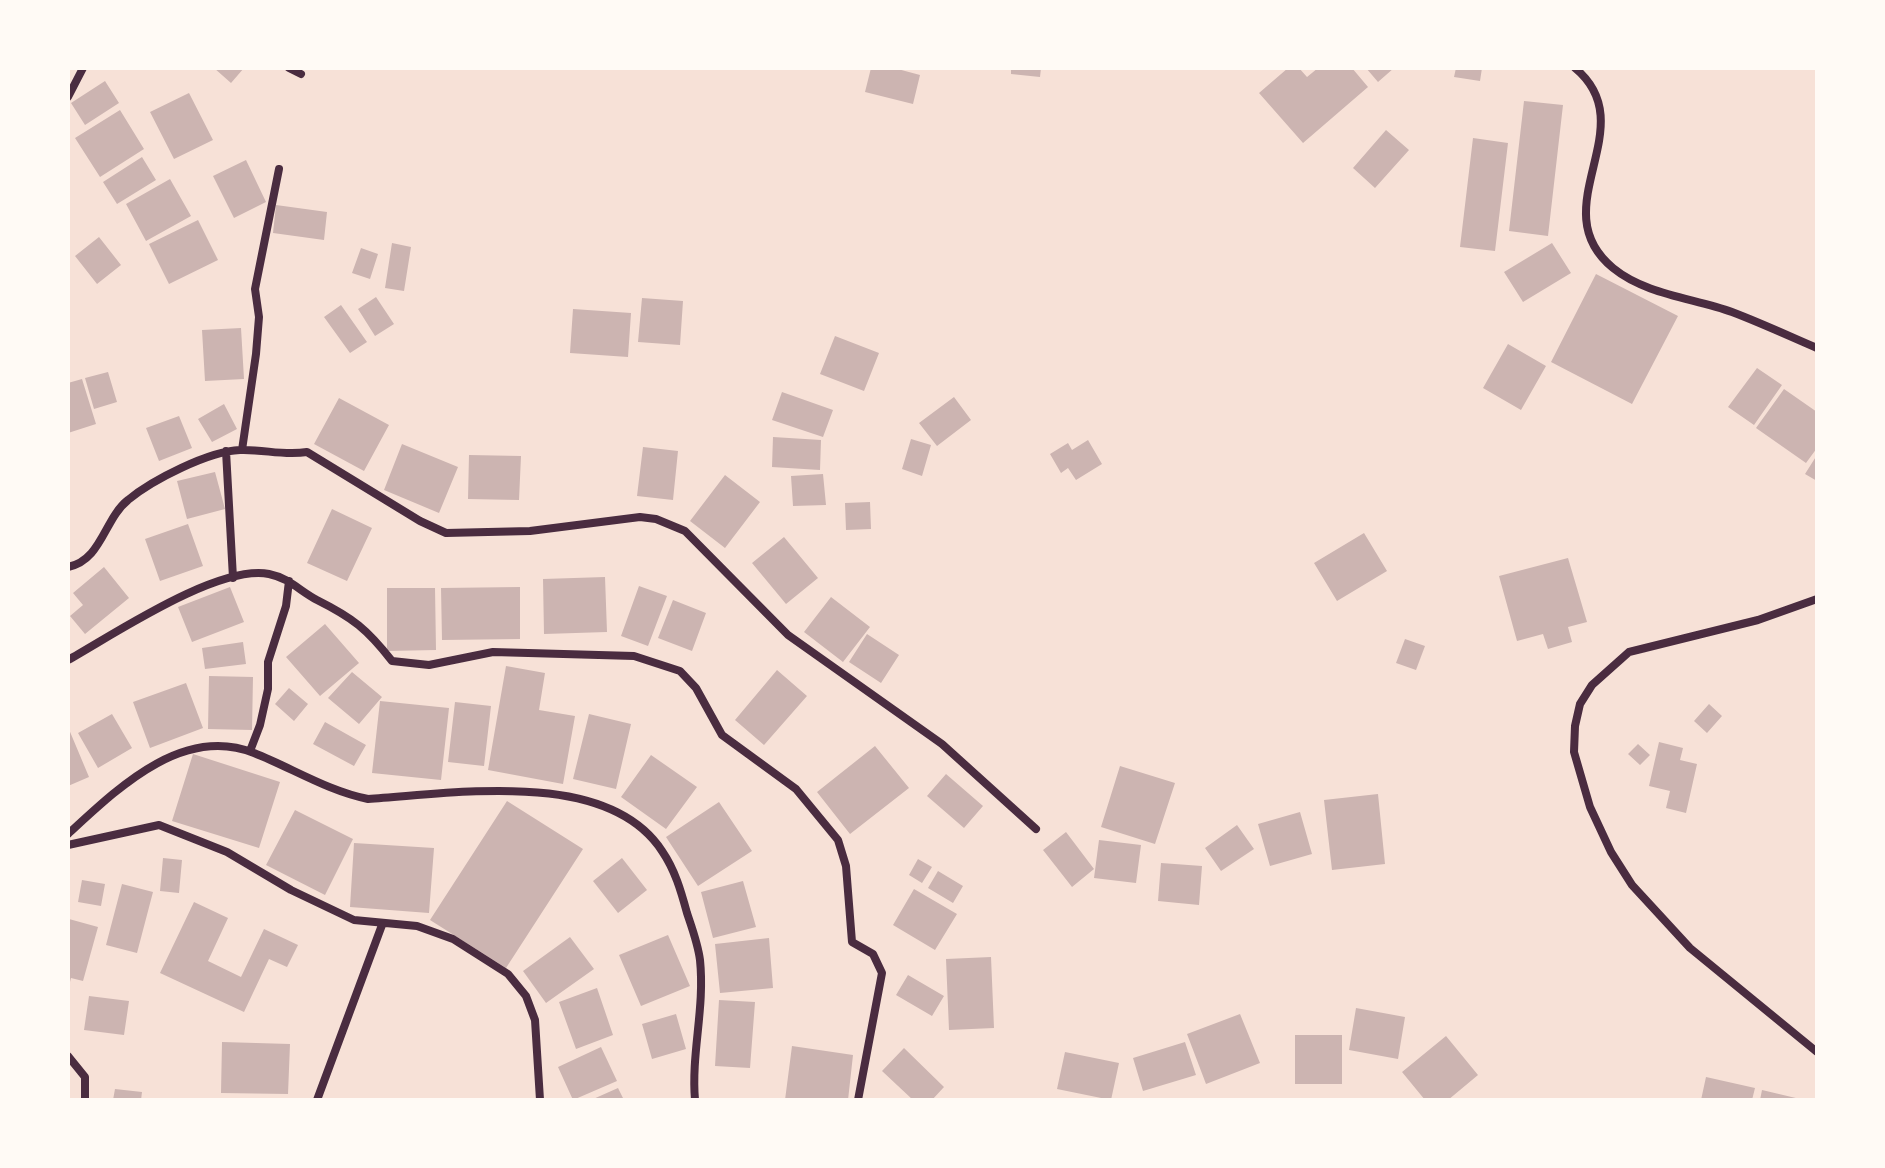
<!DOCTYPE html>
<style>
body{margin:0}
#map{position:relative;width:1885px;height:1168px;overflow:hidden;background:#f7e1d7;font-family:Quicksand,sans-serif}
canvas{display:block}
.frame{position:absolute;inset:0;border:70px solid #fffaf5;pointer-events:none}
</style>
<div id="map">
<canvas width="1885" height="1168"></canvas>
<div class="frame"></div>
</div>
<script>
const ctx = document.querySelector('canvas').getContext('2d');
ctx.lineJoin = 'round';
function fillPath(path, color) { ctx.fillStyle = color; ctx.fill(path, 'evenodd'); }
function strokePath(path, color, width, dash) { ctx.strokeStyle = color; ctx.lineWidth = width; ctx.lineCap = dash ? 'butt' : 'round'; ctx.setLineDash(dash || []); ctx.stroke(path); }
fillPath(new Path2D(`
 M214,68H244L231,83Z
 M871,68H894L920,75L913,104L865,92Z
 M1011,68H1041L1040,77L1011,74Z
 M1288,68H1299L1307,77L1318,68H1352L1368,87L1303,143L1259,93Z
 M1366,68H1394L1378,82Z
 M1456,68H1482L1480,81L1454,77Z
 M105,81L119,103L85,125L71,103Z
 M189,93L213,140L174,159L150,112Z
 M1524,101L1563,105L1548,236L1509,231Z
 M120,110L144,149L100,177L75,138Z
 M1386,130L1409,150L1375,188L1353,168Z
 M1473,138L1508,143L1495,251L1460,247Z
 M142,157L156,180L117,204L103,182Z
 M246,160L266,202L234,218L213,176Z
 M170,179L191,216L146,241L126,204Z
 M276,205L327,212L324,240L273,233Z
 M198,220L218,260L169,284L149,244Z
 M99,237L121,265L97,284L75,256Z
 M392,243L411,247L404,291L385,288Z
 M1552,243L1571,273L1523,302L1504,272Z
 M361,248L378,254L370,279L352,273Z
 M1596,274L1678,316L1632,404L1551,362Z
 M376,297L394,324L375,336L358,309Z
 M642,298L683,301L680,345L638,342Z
 M341,305L367,342L350,353L324,317Z
 M573,309L631,313L628,357L570,353Z
 M241,328L244,379L205,381L202,330Z
 M835,336L879,353L864,391L820,374Z
 M1508,344L1546,366L1521,410L1483,388Z
 M1757,368L1782,385L1754,425L1728,407Z
 M108,372L117,402L94,409L85,378Z
 M82,379L96,424L68,433V383Z
 M1784,389L1817,412V448L1806,463L1756,428Z
 M782,392L833,410L823,437L772,420Z
 M954,397L971,420L937,446L919,423Z
 M339,398L389,425L364,471L314,444Z
 M224,404L237,429L212,442L198,419Z
 M179,416L192,448L159,461L146,428Z
 M773,437L821,440L820,470L772,467Z
 M911,439L931,445L922,476L902,469Z
 M1088,440L1102,464L1076,480L1068,468L1061,473L1050,454L1068,443L1072,450Z
 M402,444L458,467L439,513L384,490Z
 M643,447L678,451L673,500L637,496Z
 M469,455L521,456L519,500L468,499Z
 M1817,455V481L1805,474Z
 M215,472L225,509L187,519L177,481Z
 M823,474L826,505L793,506L791,476Z
 M725,475L760,502L725,548L690,521Z
 M870,502L871,529L846,530L845,503Z
 M332,509L372,528L347,581L307,563Z
 M188,524L203,566L160,581L145,539Z
 M1364,533L1387,571L1337,601L1314,563Z
 M784,537L818,578L786,604L752,563Z
 M1568,558L1587,622L1568,627L1572,642L1548,649L1543,634L1517,641L1499,576Z
 M104,567L129,598L85,634L70,616L83,605L73,593Z
 M605,577L607,632L544,634L543,579Z
 M639,586L667,596L648,646L621,636Z
 M230,587L244,622L192,642L178,607Z
 M520,587V639L442,640L441,588Z
 M387,588H435L436,650L387,651Z
 M831,597L870,627L843,662L804,632Z
 M673,600L706,613L692,651L658,638Z
 M325,624L359,663L320,696L286,657Z
 M867,634L899,655L881,683L849,662Z
 M1405,639L1425,646L1416,670L1396,663Z
 M243,642L246,664L205,669L202,648Z
 M506,666L545,673L539,710L575,716L563,784L488,770Z
 M777,670L807,696L764,745L735,720Z
 M352,672L382,697L359,724L328,698Z
 M209,676L253,677L252,730L208,729Z
 M186,683L203,728L150,748L133,702Z
 M289,688L308,704L294,721L275,704Z
 M380,701L449,708L441,780L372,773Z
 M455,702L491,706L484,766L448,762Z
 M1709,704L1722,716L1707,733L1694,721Z
 M112,714L132,748L98,768L78,733Z
 M589,714L631,724L616,789L573,779Z
 M325,722L366,745L354,766L313,744Z
 M68,727L89,777L68,786Z
 M1659,742L1683,748L1680,760L1697,764L1686,813L1666,808L1670,791L1649,786Z
 M1638,744L1650,755L1640,765L1628,754Z
 M875,746L909,788L850,834L817,792Z
 M193,754L280,782L259,848L172,821Z
 M651,755L697,787L666,829L621,797Z
 M1120,766L1175,783L1155,844L1101,827Z
 M946,774L983,806L964,828L927,796Z
 M1378,794L1385,864L1332,870L1324,800Z
 M507,801L583,849L506,968L430,920Z
 M719,802L752,851L698,886L666,837Z
 M295,810L353,839L325,895L266,865Z
 M1300,812L1312,854L1270,866L1258,824Z
 M1237,825L1254,849L1221,871L1205,848Z
 M1066,832L1094,869L1072,887L1043,850Z
 M1099,840L1141,845L1136,883L1094,878Z
 M354,843L434,848L429,913L350,907Z
 M163,858L182,860L179,893L160,891Z
 M622,858L647,890L618,913L593,881Z
 M918,859L932,867L922,883L909,875Z
 M1161,863L1202,866L1199,905L1158,901Z
 M938,871L963,886L953,903L928,888Z
 M82,880L105,884L101,906L78,902Z
 M743,881L756,927L713,938L701,892Z
 M122,884L153,892L137,953L106,945Z
 M914,889L957,914L935,950L893,925Z
 M194,902L228,918L208,961L241,977L264,929L298,945L287,967L269,959L244,1012L160,973Z
 M69,919L98,927L83,981L71,978L69,986Z
 M668,935L690,986L641,1006L619,955Z
 M570,937L594,969L546,1003L523,971Z
 M769,938L773,988L720,993L715,944Z
 M991,957L994,1028L949,1030L946,959Z
 M908,975L944,996L932,1016L896,995Z
 M597,988L613,1035L576,1049L559,1002Z
 M89,996L129,1001L124,1035L84,1030Z
 M719,1000L755,1002L750,1068L715,1066Z
 M1356,1008L1405,1017L1398,1059L1349,1050Z
 M676,1014L686,1049L652,1059L642,1024Z
 M1240,1014L1260,1063L1206,1084L1187,1034Z
 M1295,1035H1342V1084H1295Z
 M1446,1036L1478,1075L1448,1100H1425L1402,1072Z
 M222,1042L290,1044L288,1094L221,1093Z
 M1185,1042L1196,1075L1143,1091L1133,1058Z
 M792,1046L853,1055L848,1100H785Z
 M601,1047L617,1081L573,1100L558,1067Z
 M904,1048L944,1087L932,1100H913L882,1071Z
 M1065,1052L1119,1063L1111,1100L1057,1089Z
 M1706,1077L1755,1088L1752,1100H1701Z
 M618,1088L624,1100H591Z
 M115,1089L142,1092L141,1100H113Z
 M1762,1090L1800,1099V1100H1760Z`), '#ccb4b1');
strokePath(new Path2D(`
 M289,68L301,74
 M1575,68C1646,127 1540,208 1613,268C1646,295 1694,298 1732,312C1761,323 1789,336 1817,348
 M68,97L83,68
 M242,450L256,354L259,317L255,289L279,169
 M226,451L233,578
 M68,567C102,560 104,519 128,500C152,480 209,451 240,450C264,449 283,456 307,452L420,521L446,533L530,531L640,517L656,519L685,531L788,635L942,744L1036,829
 M1817,599L1758,620L1629,652L1592,685L1580,704L1575,726L1574,752L1590,807L1611,852L1632,885L1690,948L1817,1052
 M68,660C113,635 218,564 269,574C289,578 300,591 317,600C353,618 367,629 392,661L429,665L493,652L634,656L680,671L696,688L722,735L796,789L838,840L846,866L852,942L873,954L882,973L858,1100
 M250,751L260,725L268,689V662L286,606L289,581
 M68,834C116,790 182,724 254,753C292,768 328,791 368,799C453,794 607,767 662,851C675,870 681,891 687,913C692,928 698,944 700,960C705,1009 691,1053 695,1100
 M68,845L159,825L227,852L291,890L354,920L417,926L453,939L508,974L526,996L535,1020L540,1100
 M68,1056L85,1077V1100
 M317,1100L382,925`), '#4a2c40', 8);
</script>
